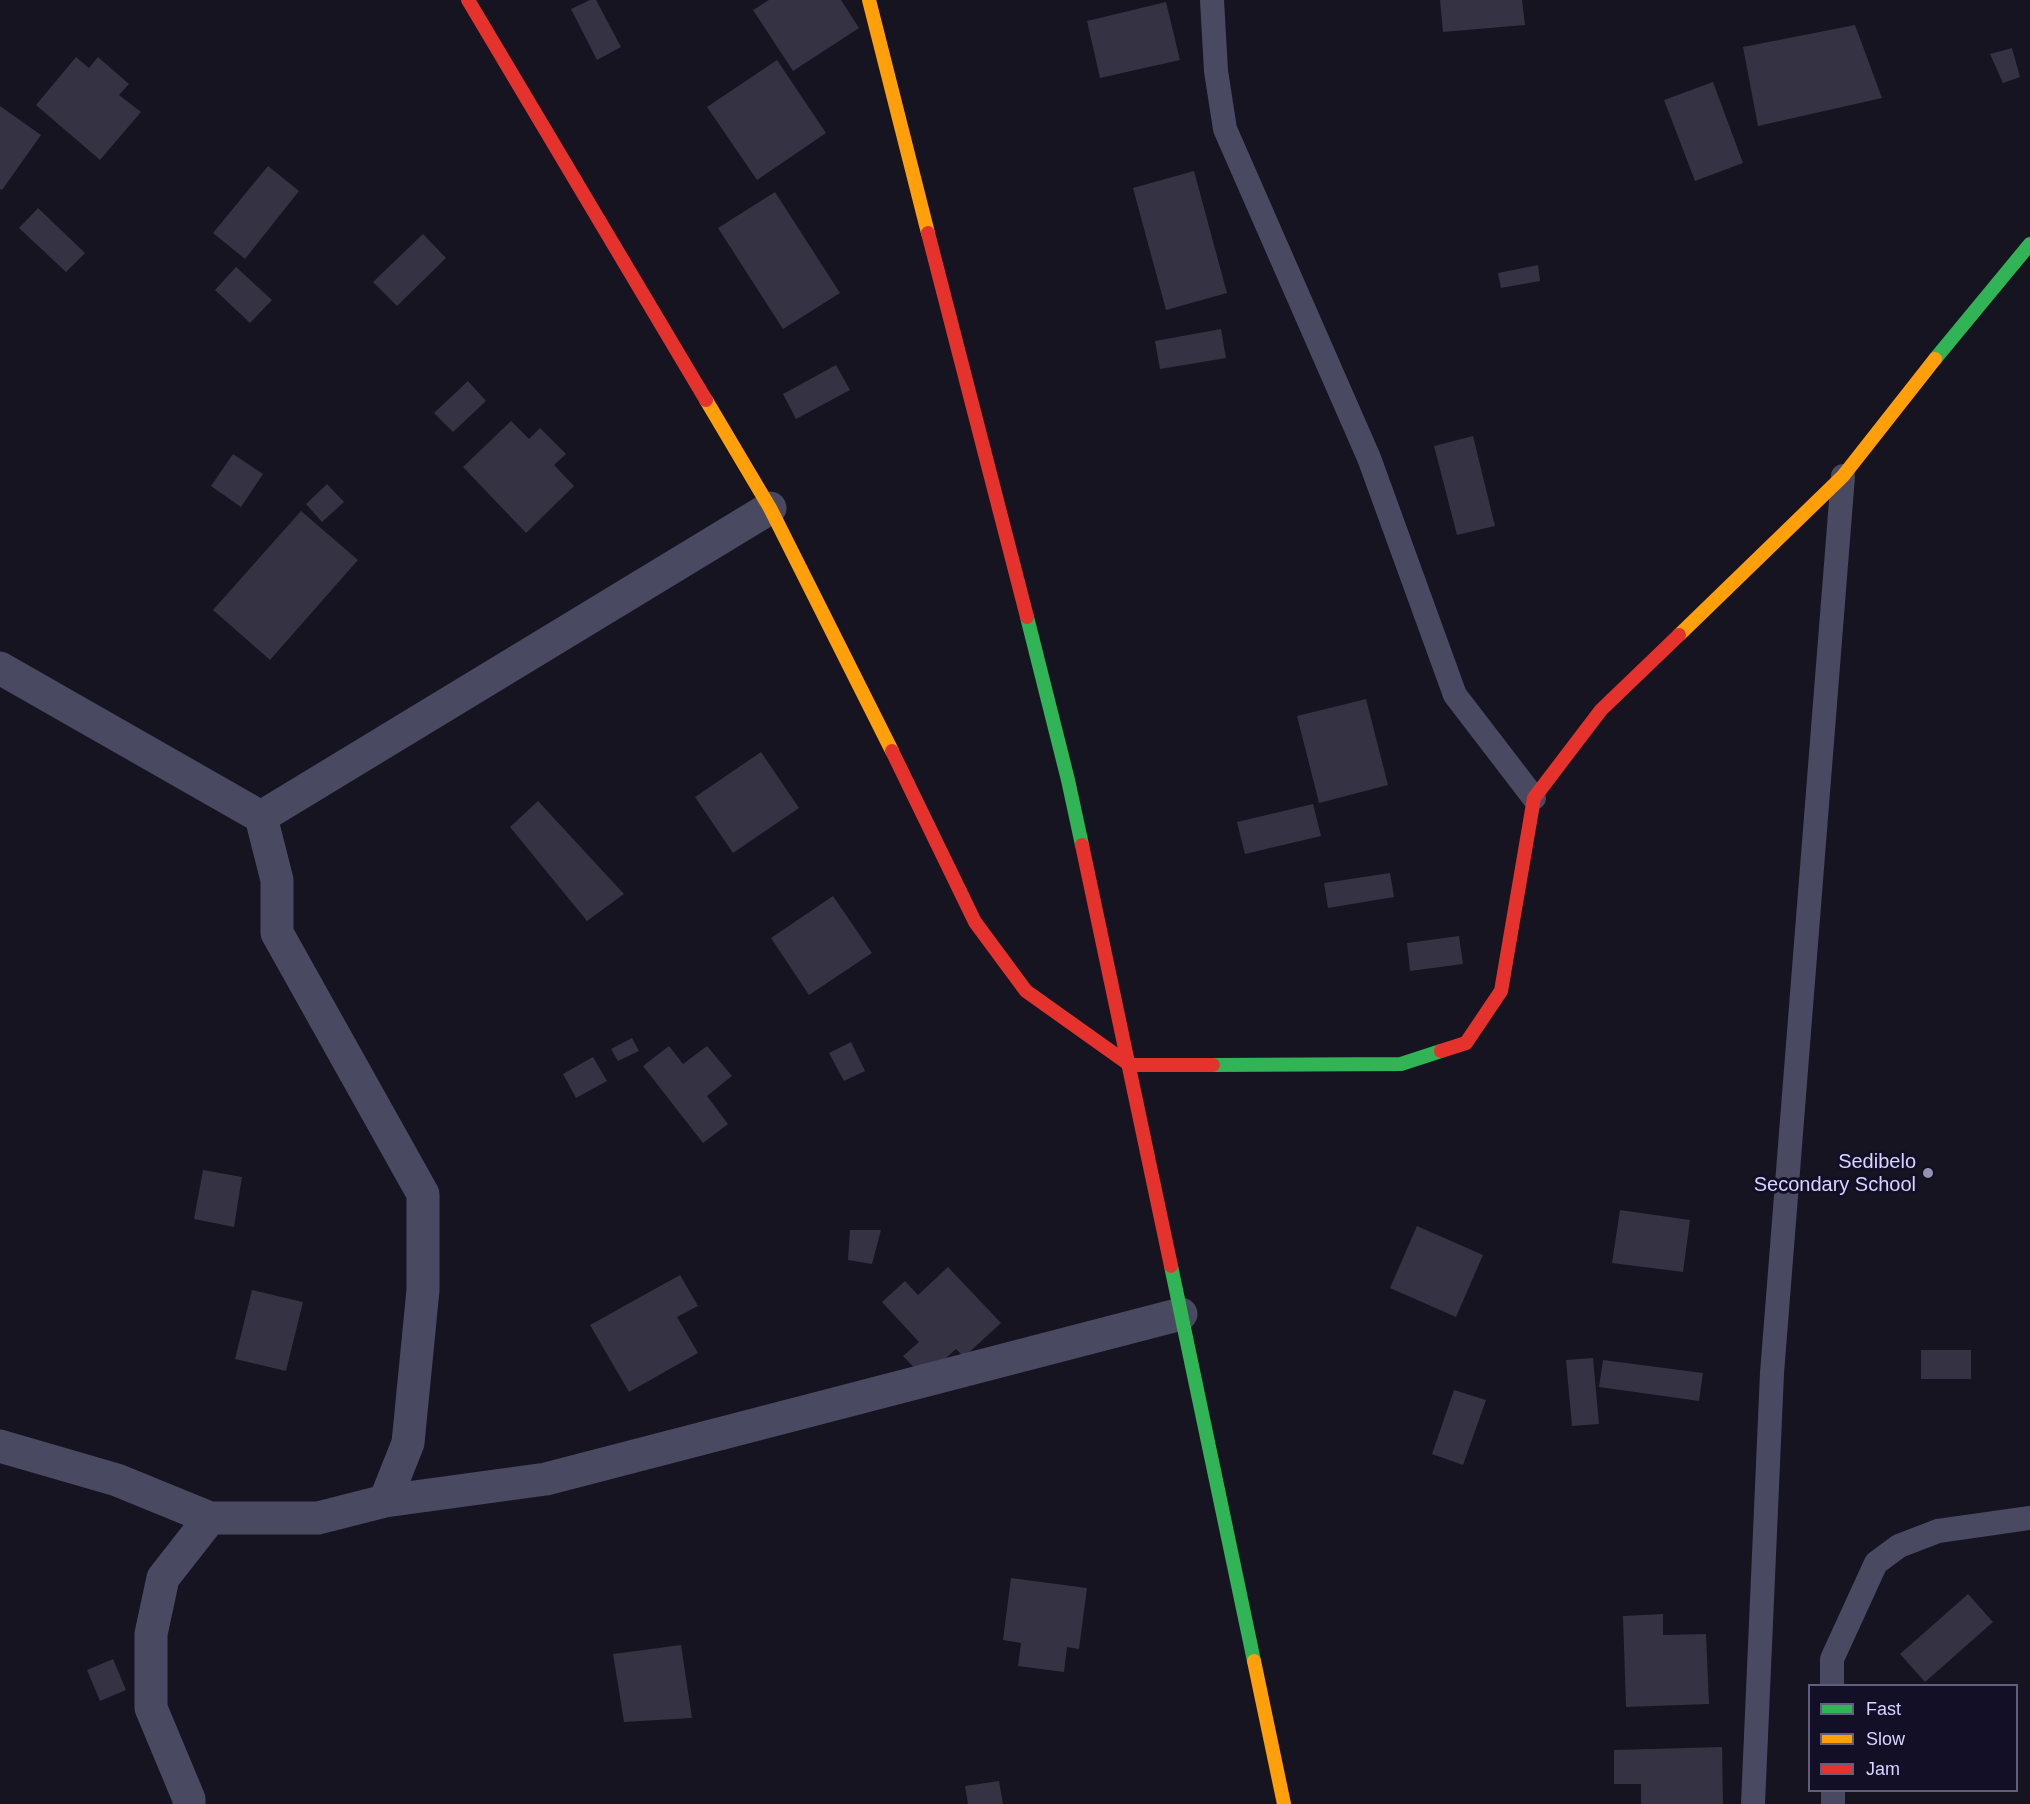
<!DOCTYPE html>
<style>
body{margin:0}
#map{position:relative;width:2030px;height:1804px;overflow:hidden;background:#161421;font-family:Arial,sans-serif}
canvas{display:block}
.legend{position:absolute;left:1808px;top:1684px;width:210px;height:108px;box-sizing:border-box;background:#130f26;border:2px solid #625e7d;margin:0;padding:8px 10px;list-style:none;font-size:18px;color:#d9d4ff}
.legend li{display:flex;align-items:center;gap:12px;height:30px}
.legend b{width:30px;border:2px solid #625e7d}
</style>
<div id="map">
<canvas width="2030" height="1804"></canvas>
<ul class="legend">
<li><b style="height:8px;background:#30b455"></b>Fast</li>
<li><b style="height:8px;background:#ff9f0a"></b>Slow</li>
<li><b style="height:8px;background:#e5322d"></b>Jam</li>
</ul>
</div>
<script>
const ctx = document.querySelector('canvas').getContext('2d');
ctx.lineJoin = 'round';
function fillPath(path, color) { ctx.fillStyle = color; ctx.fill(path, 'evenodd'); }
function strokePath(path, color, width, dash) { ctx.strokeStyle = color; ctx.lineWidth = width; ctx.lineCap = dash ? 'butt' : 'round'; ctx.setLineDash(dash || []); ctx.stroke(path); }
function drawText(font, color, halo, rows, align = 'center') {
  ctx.font = font + ' Arial,sans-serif'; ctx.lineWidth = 6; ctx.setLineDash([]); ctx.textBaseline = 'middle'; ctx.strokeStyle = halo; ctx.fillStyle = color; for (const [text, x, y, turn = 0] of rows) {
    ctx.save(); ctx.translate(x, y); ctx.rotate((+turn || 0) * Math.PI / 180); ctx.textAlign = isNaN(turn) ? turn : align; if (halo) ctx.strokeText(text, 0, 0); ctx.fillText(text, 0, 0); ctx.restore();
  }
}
fillPath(new Path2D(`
 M590,0H596L621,47L597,60L571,9Z
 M769,0H841L859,28L793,71L753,10Z
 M1440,0H1522L1525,25L1443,32Z
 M1166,2L1180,60L1100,78L1087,21Z
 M1855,25L1882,98L1758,126L1743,47Z
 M2012,48L2020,77L2003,83L1990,54Z
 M76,57L89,68L98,57L129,84L119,95L141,112L100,160L36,105Z
 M777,60L826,133L757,180L707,107Z
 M1713,82L1743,163L1695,181L1664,100Z
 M0,106L41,135L2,190L0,189Z
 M268,166L299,191L245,259L213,233Z
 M1194,171L1227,293L1166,310L1133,188Z
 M775,192L840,293L783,329L718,228Z
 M38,208L85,253L66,272L19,228Z
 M423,234L446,258L397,306L373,282Z
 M1538,265L1540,281L1501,288L1498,273Z
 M236,267L272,300L250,323L215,290Z
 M1221,329L1226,358L1160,369L1155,341Z
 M836,365L850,390L796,419L783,394Z
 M468,381L486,401L453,432L434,413Z
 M511,421L529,439L540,428L566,454L554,465L574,486L526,533L463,467Z
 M1473,436L1495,526L1457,535L1434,446Z
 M233,454L263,474L241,507L211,486Z
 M327,484L344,502L322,522L306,504Z
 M301,511L358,560L270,660L213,610Z
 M1366,699L1388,785L1319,803L1297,716Z
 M761,752L799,808L733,853L695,797Z
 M538,801L624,894L587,921L510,827Z
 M1313,804L1321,836L1245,854L1237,822Z
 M1390,873L1394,897L1328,908L1324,883Z
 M833,896L872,953L809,995L771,938Z
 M1459,936L1463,964L1410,971L1407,943Z
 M632,1038L639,1051L618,1061L611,1049Z
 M851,1042L865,1071L844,1081L829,1053Z
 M669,1046L683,1064L707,1046L732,1076L707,1096L728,1124L703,1143L643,1066Z
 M593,1057L607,1081L576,1098L563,1074Z
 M203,1170L242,1177L234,1227L194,1219Z
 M1620,1210L1690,1220L1683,1272L1612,1263Z
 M1417,1226L1483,1255L1456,1317L1390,1288Z
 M850,1230H881L872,1264L848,1260Z
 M948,1267L1001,1323L964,1357L956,1349L924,1378L903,1356L919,1342L882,1302L905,1281L918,1295Z
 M680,1275L698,1306L677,1317L698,1353L629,1392L590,1325Z
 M252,1290L303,1302L286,1371L235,1359Z
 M1921,1350H1971V1379H1921Z
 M1593,1358L1599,1424L1572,1426L1566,1360Z
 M1603,1360L1703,1373L1699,1401L1599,1387Z
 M1454,1390L1486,1400L1463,1465L1432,1454Z
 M1011,1578L1087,1588L1079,1649L1067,1647L1064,1672L1018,1666L1021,1643L1003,1640Z
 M1968,1594L1993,1622L1925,1682L1900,1654Z
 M1663,1614V1635L1706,1634L1709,1704L1626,1707L1623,1616Z
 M681,1645L692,1718L624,1722L613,1654Z
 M113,1659L126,1690L100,1701L87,1670Z
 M1722,1747L1723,1804H1641V1784H1614V1750Z
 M999,1781L1003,1804H968L965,1786Z`), '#343243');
strokePath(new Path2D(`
 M1212,0L1216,71L1225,129L1369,458L1455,695L1534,798
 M1832,1686V1659L1876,1563L1899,1546L1938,1531L2030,1518
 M1833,1790V1804
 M1753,1804L1772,1373L1843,476`), '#4a4962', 24);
strokePath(new Path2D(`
 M0,668L261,817L277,880V933L423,1194V1290L408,1443L385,1501
 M261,817L770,508
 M0,1446L117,1480L210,1518
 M189,1804V1799L151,1708V1634L163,1578L210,1518H318L385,1501L546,1479L1181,1314`), '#4a4962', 33);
strokePath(new Path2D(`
 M1935,359L2030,244
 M1027,617L1068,780L1082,845
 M1213,1065L1401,1064L1441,1051
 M1171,1266L1254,1661`), '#30b455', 14);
strokePath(new Path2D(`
 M869,0L928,233
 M706,400L770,508L892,751
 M1679,635L1843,476L1935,359
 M1254,1661L1284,1804`), '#ff9f0a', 14);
strokePath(new Path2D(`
 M468,0L706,400
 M928,233L1027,617
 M892,751L975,922L1026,991L1130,1065H1213
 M1082,845L1171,1266
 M1441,1051L1466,1043L1501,991L1534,798L1601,710L1679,635`), '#e5322d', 14);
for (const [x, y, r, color] of [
 [1928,1173,6,"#9591b1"]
]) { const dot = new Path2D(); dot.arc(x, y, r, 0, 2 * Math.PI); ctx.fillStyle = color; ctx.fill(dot); strokePath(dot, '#130f26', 2); }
drawText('20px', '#d9d4ff', '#130f26', [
 ["Sedibelo",1916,1162],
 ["Secondary School",1916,1185]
], 'right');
</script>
